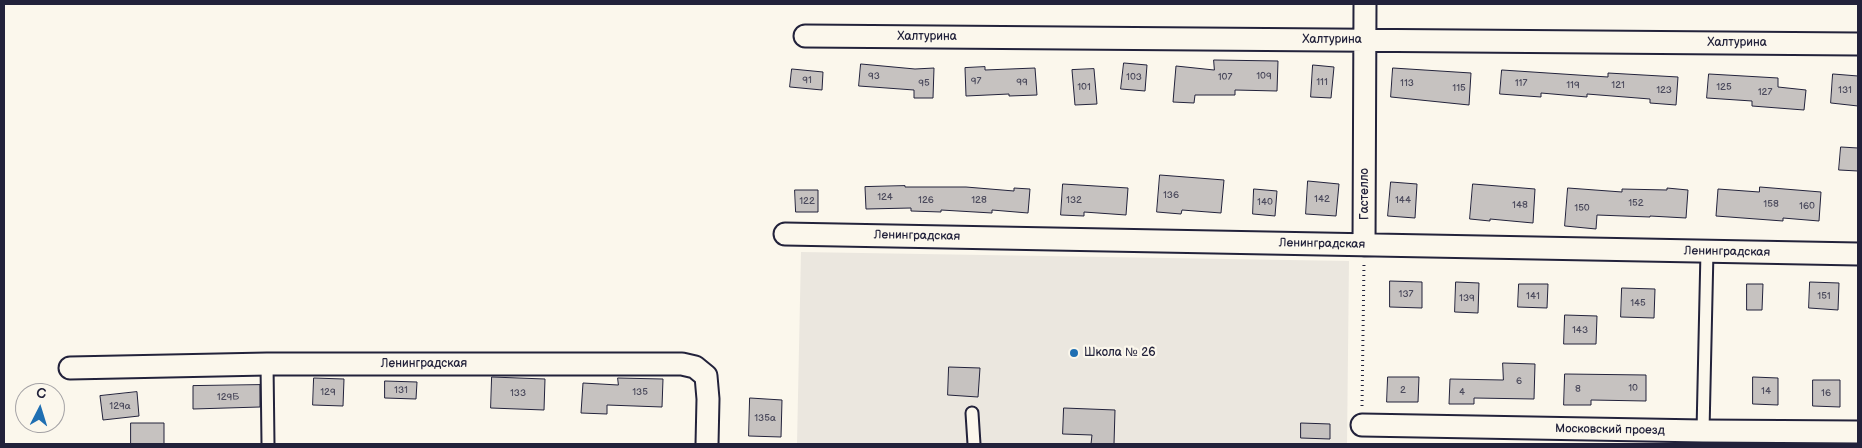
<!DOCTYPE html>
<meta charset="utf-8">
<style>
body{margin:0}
#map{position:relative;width:1862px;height:448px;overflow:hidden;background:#fbf7ec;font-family:"Balsamiq Sans",sans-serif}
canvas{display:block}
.frame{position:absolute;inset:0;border:5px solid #22223b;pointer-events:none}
.north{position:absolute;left:15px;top:383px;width:50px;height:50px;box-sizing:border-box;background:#fbf7ec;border:1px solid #a4a2a5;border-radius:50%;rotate:5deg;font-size:14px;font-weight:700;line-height:20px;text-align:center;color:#22223b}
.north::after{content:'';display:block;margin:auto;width:18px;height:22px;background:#1f6fb2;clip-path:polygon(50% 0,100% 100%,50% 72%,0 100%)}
</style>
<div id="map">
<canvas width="1862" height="448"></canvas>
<div class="frame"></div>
<div class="north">С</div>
</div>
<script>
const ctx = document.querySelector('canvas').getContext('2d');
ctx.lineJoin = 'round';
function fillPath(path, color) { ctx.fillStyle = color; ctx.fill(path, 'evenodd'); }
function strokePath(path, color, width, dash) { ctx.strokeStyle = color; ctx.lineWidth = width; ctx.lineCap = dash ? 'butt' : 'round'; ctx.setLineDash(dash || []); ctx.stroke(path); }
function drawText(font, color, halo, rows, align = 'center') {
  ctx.font = font + ' "Balsamiq Sans",sans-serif'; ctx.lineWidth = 4.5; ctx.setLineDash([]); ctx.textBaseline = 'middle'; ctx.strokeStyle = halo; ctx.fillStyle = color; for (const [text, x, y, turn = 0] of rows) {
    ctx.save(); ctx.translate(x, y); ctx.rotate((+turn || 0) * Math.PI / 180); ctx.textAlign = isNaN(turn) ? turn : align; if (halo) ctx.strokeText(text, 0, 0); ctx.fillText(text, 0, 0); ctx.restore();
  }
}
fillPath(new Path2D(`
 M801,252L1349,261L1347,444H797Z`), '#ebe7df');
const building = new Path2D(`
 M1214,60L1278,61L1277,91L1235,90V95H1195L1194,103L1173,102L1176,66L1214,70Z
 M1124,63L1147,65L1145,91L1121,89Z
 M861,64L915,69L934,68L933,98H914V90L859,86Z
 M1313,65L1334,67L1331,98L1311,97Z
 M985,67V70L1035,68L1037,95L1009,96V94L966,96L965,68Z
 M1393,68L1471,73L1469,105L1391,97Z
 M792,69L823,72L822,90L790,87Z
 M1094,69L1097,104L1075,105L1072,70Z
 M1502,70L1608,77V73L1678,77L1676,105L1650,103V99L1587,94V97L1541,93V97L1500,94Z
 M1709,74L1778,78V87L1806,90L1804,110L1752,106V101L1707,98Z
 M1833,74L1858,76V106L1831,103Z
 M1841,147L1858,148V171L1839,170Z
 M1160,175L1224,180L1221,213L1182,210L1181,214L1157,212Z
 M1308,181L1339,184L1336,216L1306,214Z
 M1391,182L1417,184L1415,218L1388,216Z
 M1063,184L1128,188L1126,215L1084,212V216L1061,215Z
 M1473,184L1535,189L1533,223L1490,219V221L1470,219Z
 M905,186V187H966L1014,191V188L1030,189L1028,213L992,210V213L941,210V212L911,211V208L866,209L865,187Z
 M1760,187L1821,192L1819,221L1783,218V221L1716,216L1718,189L1759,192Z
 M1568,188L1622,192V189L1667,190V188L1688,190L1686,218L1650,216V217L1597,215L1596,229L1565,226Z
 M1254,189L1277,191L1275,216L1253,214Z
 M795,190H818V212H796Z
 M1390,281L1422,282V308L1390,307Z
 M1456,282L1479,283L1478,313L1455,312Z
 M1810,282L1839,283L1838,310L1809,308Z
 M1519,284H1548L1547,308L1518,307Z
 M1747,284H1763L1762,310H1747Z
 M1622,288L1655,289L1654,318L1621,317Z
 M1565,315L1597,316L1596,344H1564Z
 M1503,363L1535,364L1534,399L1474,398V404H1449L1450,379L1503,380Z
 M949,367L980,368L978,397L948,395Z
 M1565,374L1646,375V401L1591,400V405H1564Z
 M492,377L545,379L544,410L491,408Z
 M1388,377H1419L1418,402H1387Z
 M1753,377L1778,378V405L1753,404Z
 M314,378L344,379L343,406L313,405Z
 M618,378L663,379L662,407L607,405V414L581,413L583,383L618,385Z
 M1813,380H1840V407L1813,406Z
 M385,381L417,382L416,399L385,398Z
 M260,385V407L193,409V386Z
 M137,392L139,416L103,420L100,396Z
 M750,398L782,400L781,437L749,436Z
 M1064,408L1115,410L1114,444H1091L1092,435L1063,434Z
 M131,423H164V444H131Z
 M1301,423L1330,424V439L1301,438Z`);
fillPath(building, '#c6c2c0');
strokePath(building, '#22223b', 1);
const service = new Path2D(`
 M267,364L268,444
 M972,413L974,444
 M1703,431L1707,251`);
const minor = new Path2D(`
 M805,36L1858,44
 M785,234L1858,254
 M1364,245L1365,4
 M70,368L267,364H682L695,367L706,376L708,399L707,444
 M1362,425L1703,431L1858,432`);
strokePath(service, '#22223b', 15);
strokePath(minor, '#22223b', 25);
strokePath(new Path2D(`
 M1362,406L1364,262`), '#22223b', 3, [1, 4]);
strokePath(service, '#fbf7ec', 11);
strokePath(minor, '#fbf7ec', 21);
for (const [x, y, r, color] of [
 [1074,353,5,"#1f6fb2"]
]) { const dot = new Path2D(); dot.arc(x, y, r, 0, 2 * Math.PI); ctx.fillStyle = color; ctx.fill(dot); strokePath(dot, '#fbf7ec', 2); }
drawText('10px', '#4b4a5c', null, [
 ["93",874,76],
 ["109",1264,76],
 ["103",1134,77],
 ["107",1225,77],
 ["91",807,80],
 ["97",976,81],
 ["99",1022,82],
 ["111",1322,82],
 ["95",924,83],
 ["113",1407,83],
 ["117",1521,83],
 ["119",1573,85],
 ["121",1618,85],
 ["101",1084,87],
 ["125",1724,87],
 ["115",1459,88],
 ["123",1664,90],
 ["131",1845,90],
 ["127",1765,92],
 ["136",1171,195],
 ["124",885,197],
 ["142",1322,199],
 ["126",926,200],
 ["128",979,200],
 ["132",1074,200],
 ["144",1403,200],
 ["122",807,201],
 ["140",1265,202],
 ["152",1636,203],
 ["158",1771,204],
 ["148",1520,205],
 ["160",1807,206],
 ["150",1582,208],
 ["137",1406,294],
 ["141",1533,296],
 ["151",1824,296],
 ["139",1467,298],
 ["145",1638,303],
 ["143",1580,330],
 ["6",1519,381],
 ["10",1633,388],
 ["8",1578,389],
 ["131",401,390],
 ["2",1403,390],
 ["14",1766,391],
 ["129",328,392],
 ["135",640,392],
 ["4",1462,392],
 ["133",518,393],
 ["16",1826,393],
 ["129Б",228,397],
 ["129а",120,406],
 ["135а",765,418]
]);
drawText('12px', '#22223b', '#fbf7ec', [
 ["Халтурина",927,37],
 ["Халтурина",1332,40],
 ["Халтурина",1737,43],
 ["Гастелло",1365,194,-90],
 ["Ленинградская",917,236,1],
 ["Ленинградская",1322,244,1],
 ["Ленинградская",1727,252,1],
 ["Ленинградская",424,364],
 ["Московский проезд",1610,430,1]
]);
drawText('12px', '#22223b', '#fbf7ec', [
 ["Школа № 26",1084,353]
], 'left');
</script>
